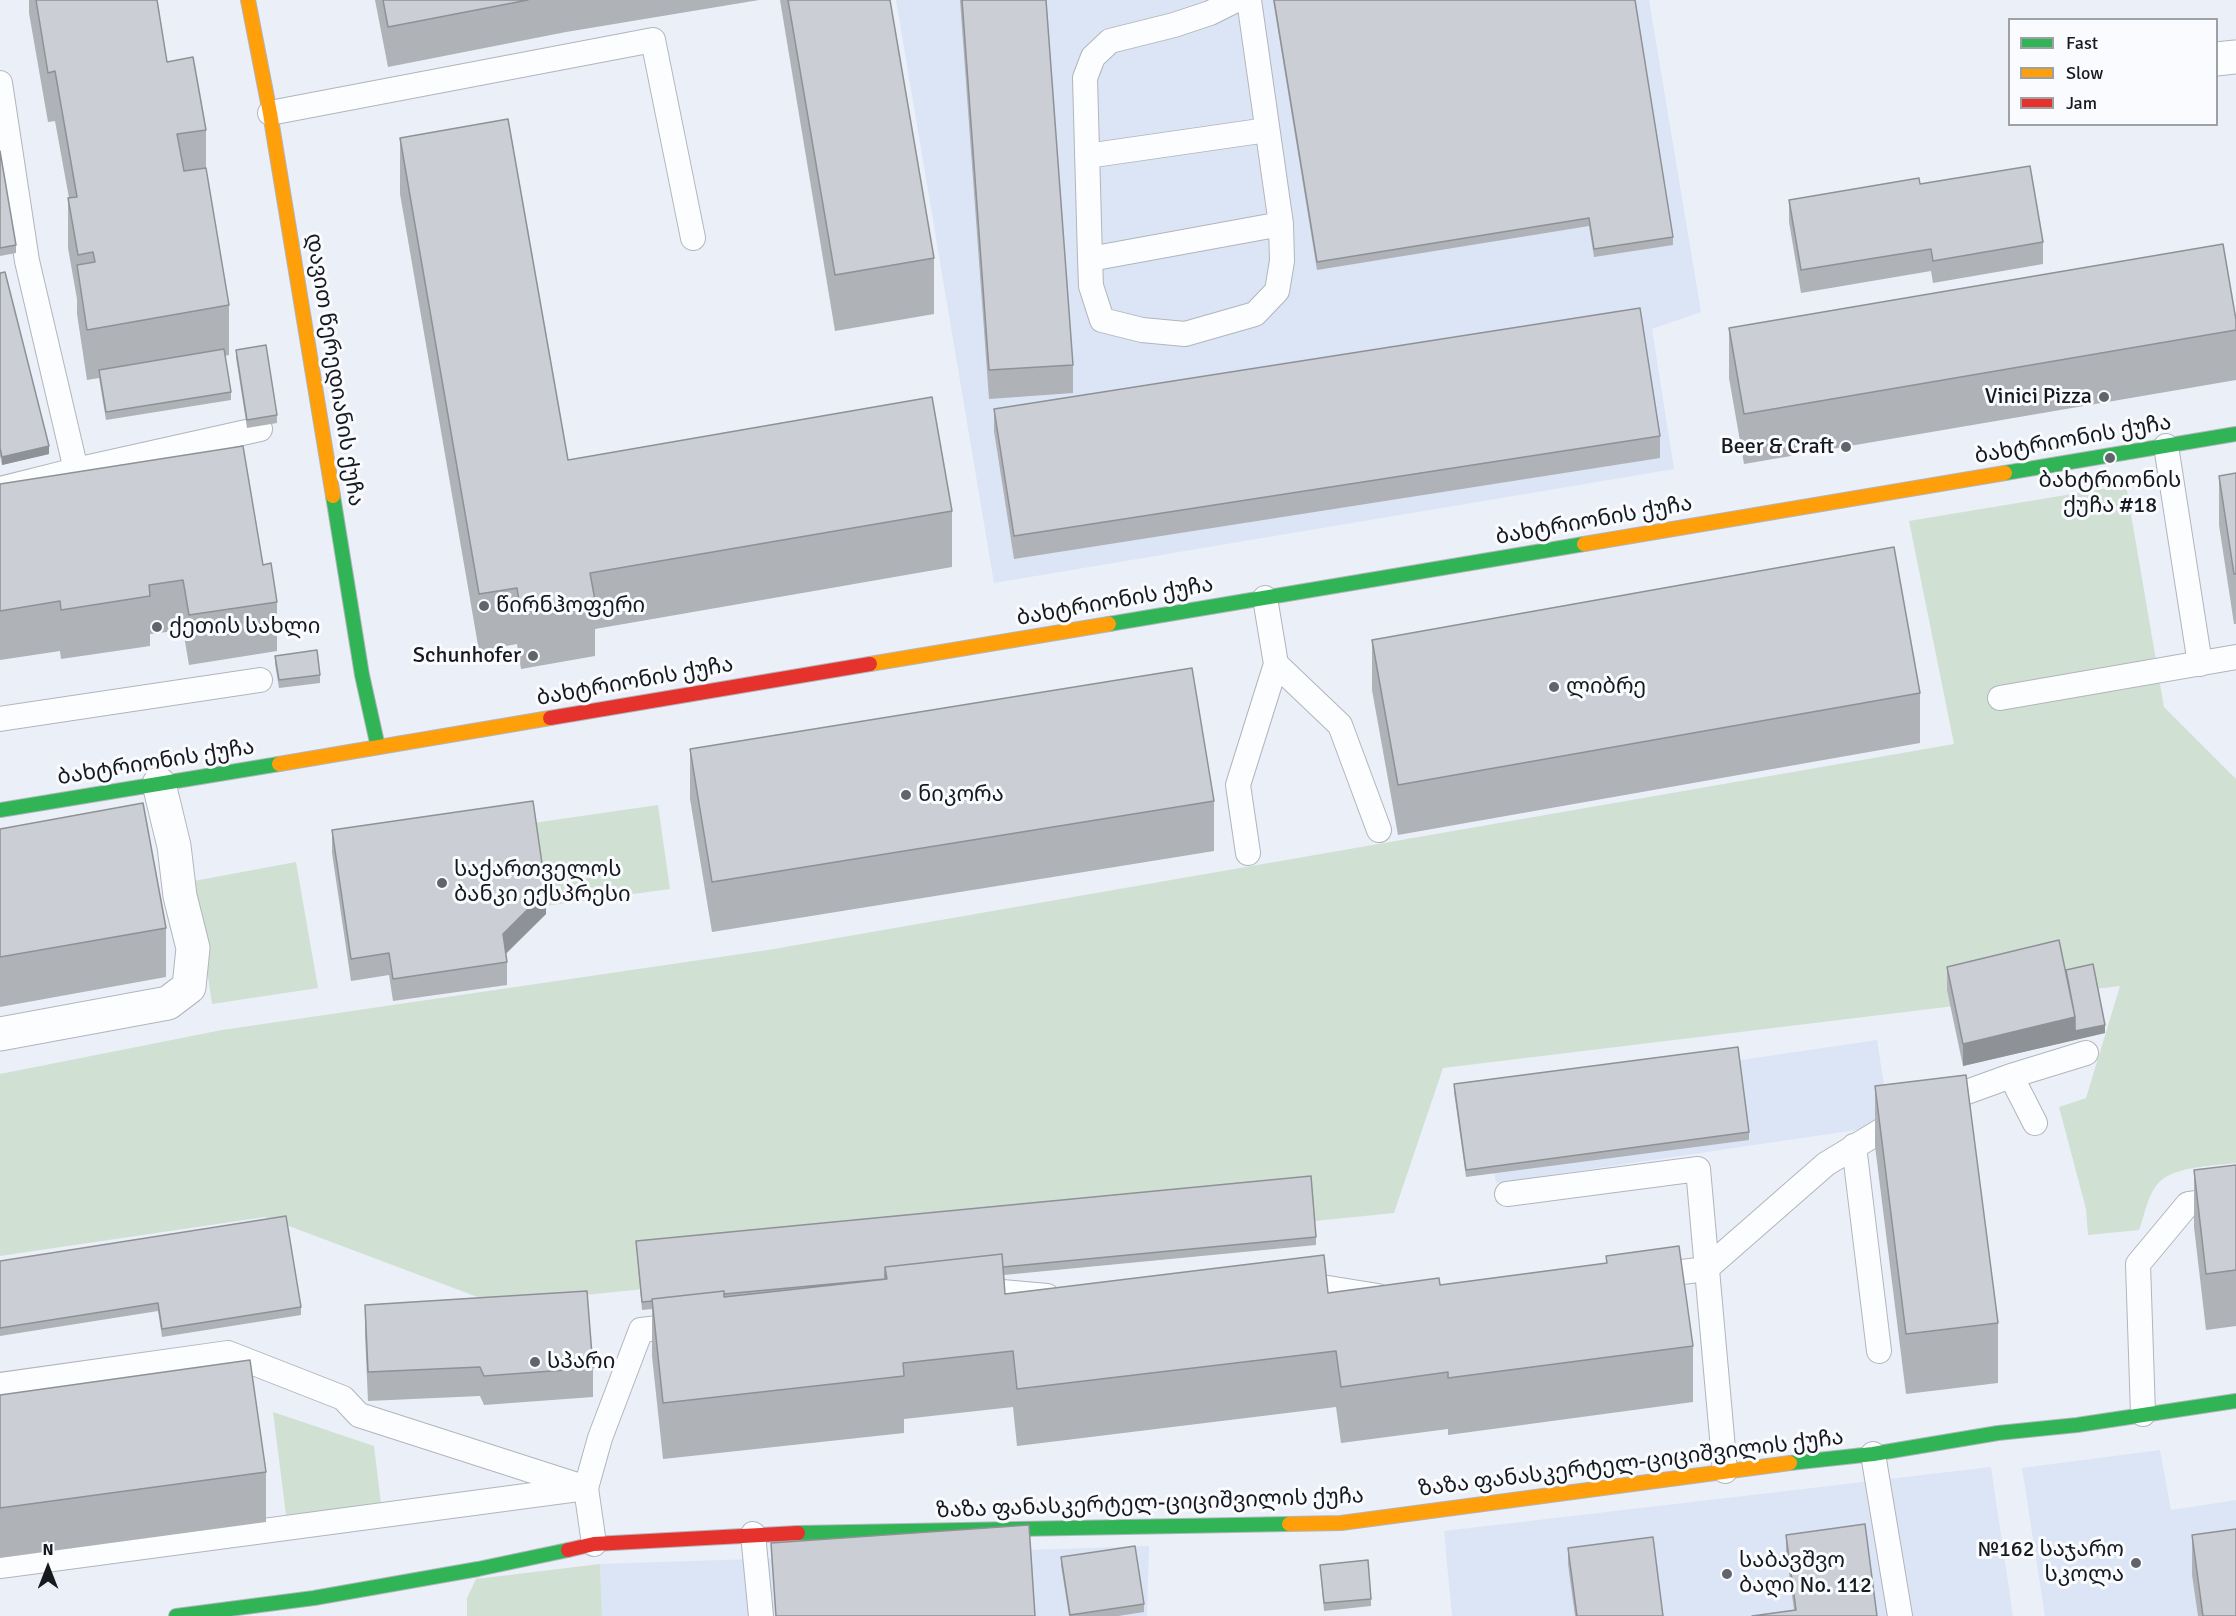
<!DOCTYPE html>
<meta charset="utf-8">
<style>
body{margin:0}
#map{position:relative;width:2236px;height:1616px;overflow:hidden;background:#ebeff8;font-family:Signika,sans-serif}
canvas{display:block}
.legend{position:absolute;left:2008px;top:18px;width:210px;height:108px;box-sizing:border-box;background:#f9fbfe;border:2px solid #9ea1a4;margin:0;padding:8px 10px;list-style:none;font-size:18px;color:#16191e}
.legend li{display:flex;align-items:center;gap:12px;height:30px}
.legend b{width:30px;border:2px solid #9ea1a4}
.north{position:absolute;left:18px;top:1538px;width:60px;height:60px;-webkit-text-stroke:4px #f9fbfe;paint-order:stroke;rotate:0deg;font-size:16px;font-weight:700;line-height:24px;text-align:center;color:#16191e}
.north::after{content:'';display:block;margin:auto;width:21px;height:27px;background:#16191e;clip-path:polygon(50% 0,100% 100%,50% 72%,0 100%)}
</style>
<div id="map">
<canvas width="2236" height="1616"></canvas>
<ul class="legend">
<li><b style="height:8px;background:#30b455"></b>Fast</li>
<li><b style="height:8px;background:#ff9f0a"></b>Slow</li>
<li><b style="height:8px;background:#e5322d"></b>Jam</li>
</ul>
<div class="north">N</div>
</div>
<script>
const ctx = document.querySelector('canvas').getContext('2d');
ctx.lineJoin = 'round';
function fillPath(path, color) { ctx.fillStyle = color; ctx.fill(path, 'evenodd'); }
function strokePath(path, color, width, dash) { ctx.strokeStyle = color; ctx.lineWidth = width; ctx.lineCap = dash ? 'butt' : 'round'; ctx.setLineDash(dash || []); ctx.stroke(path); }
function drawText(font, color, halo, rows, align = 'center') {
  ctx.font = font + ' Signika,"Noto Sans Georgian",sans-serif'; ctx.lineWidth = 6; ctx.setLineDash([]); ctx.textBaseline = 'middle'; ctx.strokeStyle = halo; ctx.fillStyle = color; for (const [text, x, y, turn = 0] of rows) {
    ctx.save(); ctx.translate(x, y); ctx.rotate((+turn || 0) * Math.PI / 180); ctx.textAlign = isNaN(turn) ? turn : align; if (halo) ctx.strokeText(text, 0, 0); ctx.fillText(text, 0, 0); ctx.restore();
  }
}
fillPath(new Path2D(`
 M896,0H1649L1701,312L1652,329L1674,469L994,583Z
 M1877,1040L1890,1125L1496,1183L1483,1098Z
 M2160,1450L2171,1510L2236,1500V1616H2045L2022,1468Z
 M1991,1467L2013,1616H1452L1444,1531Z
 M1149,1546L1147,1616H602L600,1564Z`), '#dce5f5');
fillPath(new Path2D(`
 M2126,485L2164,707L2236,779V1163C2214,1166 2169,1166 2156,1186C2147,1198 2144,1217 2139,1230L2088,1235L2086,1209L2059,1107L2086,1098L2120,986L1443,1068L1394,1213L496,1304L265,1217L0,1256V1074L222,1030L768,950L1954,744L1909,521Z
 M658,805L670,889L545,906L533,823Z
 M296,862L318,988L212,1004L194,881Z
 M273,1412L374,1446L381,1504L286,1515Z
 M600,1564L602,1616H467V1598L476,1579Z`), '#d0e1d3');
const lane = new Path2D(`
 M1236,0L1210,13L1174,25L1110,41L1093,57L1085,78L1090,259L1091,286L1102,320L1142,330L1185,334L1255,314L1277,291L1282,261L1281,224L1249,0
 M0,83L27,261L76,470L260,429
 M270,113L653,40L693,238
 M1087,156L1267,130
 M1090,259L1281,224
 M2166,446L2200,664
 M0,489L76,470
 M1265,598L1276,664L1340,725L1379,830
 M2000,698L2236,657
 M0,719L260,680
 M1248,853L1238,785L1276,664
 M2011,1076L2086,1053
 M1939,1102L2011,1076L2035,1123
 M1854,1146L1879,1351
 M1507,1194L1698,1169L1725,1471
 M1650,1276L1706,1269L1826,1164L1902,1118
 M1294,1285L1303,1284L1378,1296
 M974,1293L991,1291L1047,1296
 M0,1385L228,1353L343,1398L359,1415L586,1488L594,1544
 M2143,1414L2138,1264L2188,1204L2236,1197
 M1873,1454L1900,1616
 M753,1534L761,1616
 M0,1566L586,1488L600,1438L641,1330L683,1325`);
const street = new Path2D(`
 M2216,59L2236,57
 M0,1034L168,1003L189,987L193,948L180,896L174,846L159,784`);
const fast = new Path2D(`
 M2005,473L2236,434
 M333,496L362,675L378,747
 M1109,624L1584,544
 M0,810L279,764
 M1790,1463L1873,1454L1998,1433L2077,1425L2236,1401
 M798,1533L1289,1524
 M176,1616L314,1598L478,1569L568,1550`);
const slow = new Path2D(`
 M248,0L270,113L333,496
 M1584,544L2005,473
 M870,664L1109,624
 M279,764L550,718
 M1289,1524L1341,1523L1790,1463`);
const jam = new Path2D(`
 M550,718L870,664
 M568,1550L594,1544L798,1533`);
strokePath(lane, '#b1b5bc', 26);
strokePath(street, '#b1b5bc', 35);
strokePath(fast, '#b1b5bc', 16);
strokePath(slow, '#b1b5bc', 16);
strokePath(jam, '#b1b5bc', 16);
strokePath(lane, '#fcfdfe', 24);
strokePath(street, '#fcfdfe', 33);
strokePath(fast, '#30b455', 14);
strokePath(slow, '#ff9f0a', 14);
strokePath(jam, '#e5322d', 14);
fillPath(new Path2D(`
 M29,0H157L167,62L206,130V168L229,305V355L225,356L231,392V400L106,420L99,378L87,380L77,314V299L68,248V198H69L55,121L48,122L29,13Z
 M375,0H759L566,32L388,67Z
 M780,0H890L934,258V314L835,331Z
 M960,0H1046L1073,365V393L989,399Z
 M1273,0H1635L1673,237V245L1594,257L1589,226L1317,270Z
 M400,138L568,460L952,511V567L595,629V656L521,669L517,644L479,651L400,194Z
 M0,151L16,245V253L0,256Z
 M1920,184L2043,242V264L1933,283L1931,271L1801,293L1789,222V200Z
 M0,273L49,454L2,465L0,456Z
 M2236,320V380L1744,464L1729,378V328Z
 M236,350L277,415V423L247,428L236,358Z
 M994,409L1660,436V458L1014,559L994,431Z
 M2236,473V624H2234L2219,525V476Z
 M0,484L263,565L277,602V651L189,665L183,630L150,634V646L61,659L60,651L0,660Z
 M1372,640L1920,693V743L1398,835L1372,690Z
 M275,656L320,675V683L279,688L275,664Z
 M690,749L1214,801V851L712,932L690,799Z
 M0,829L166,928V977L0,1007Z
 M332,830L546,914L506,954L507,962V985L393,1001L389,975L351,981L332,853Z
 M1947,967L2105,1033L1963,1066L1947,990Z
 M1454,1084L1749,1132V1140L1466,1177L1454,1092Z
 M1875,1086L1998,1323V1383L1906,1394L1875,1146Z
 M2236,1165V1326L2206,1330L2194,1227V1170Z
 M1316,1237V1245L1004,1275L1005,1294L1328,1293L1440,1285L1606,1263V1256L1693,1346V1402L1448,1435V1429L1341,1443L1336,1407L1017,1446L1013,1407L904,1419V1433L663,1459L652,1356V1309L642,1310L636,1241Z
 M0,1261L301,1307V1315L162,1337L158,1311L0,1336Z
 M365,1305L593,1368V1397L484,1405L480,1396L368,1401L365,1334Z
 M0,1395L266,1472V1522L0,1558Z
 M1786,1535L1877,1616L1794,1610L1786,1551Z
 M2192,1535L2236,1616H2198L2192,1575Z
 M1568,1548L1663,1616H1575L1568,1564Z
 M1061,1557L1144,1604V1612L1118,1616H1069L1061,1565Z
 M1320,1565L1371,1599V1606L1324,1611Z`), '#afb2b7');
fillPath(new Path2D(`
 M49,446V454L2,465V457Z
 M546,891V914L503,956V934Z
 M2075,1017L2105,1025V1033L1963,1066V1044Z`), '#8e9195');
const building = new Path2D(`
 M36,0H157L167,62L193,57L206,130L177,134L184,171L206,168L229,305L87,330L77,265L95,262L93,252L78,255L68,198L77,197L55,71L48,73Z
 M383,0H528L388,27Z
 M788,0H890L934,258L835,275Z
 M962,0H1046L1073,365L989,370Z
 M1274,0H1635L1673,237L1594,249L1589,218L1317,262Z
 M508,119L568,460L932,397L952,511L590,573L595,600L521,612L517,588L479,594L400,138Z
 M0,151L16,245L0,248Z
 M2030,166L2043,242L1933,261L1931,249L1801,270L1789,200L1919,178L1920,184Z
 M2223,244L2236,320V330L1744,414L1729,328Z
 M5,272L49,446L2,457L0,448V273Z
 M1640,308L1660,436L1014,536L994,409Z
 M266,345L277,415L247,420L236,350Z
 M224,349L231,392L106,412L99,370Z
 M243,446L263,565L271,563L277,602L189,615L183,580L149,585L150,596L61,610L60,601L0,611V484Z
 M2236,473V574H2234L2219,476Z
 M1894,547L1920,693L1398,785L1372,640Z
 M317,650L320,675L279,680L275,656Z
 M1192,668L1214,801L712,882L690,749Z
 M533,801L546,891L503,934L507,962L393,979L389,953L351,959L332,830Z
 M143,803L166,928L0,957V829Z
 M2059,940L2075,1017L1963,1044L1947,967Z
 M2093,964L2105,1025L2075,1031V1017L2066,970Z
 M1738,1047L1749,1132L1466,1170L1454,1084Z
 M1966,1075L1998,1323L1906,1334L1875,1086Z
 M2236,1165V1270L2206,1274L2194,1170Z
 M1311,1176L1316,1237L1003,1267L1002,1254L885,1267V1279L724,1294V1291L652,1299V1301L642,1302L636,1241Z
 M286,1216L301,1307L162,1329L158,1303L0,1328V1261Z
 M1679,1246L1693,1346L1448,1378V1372L1341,1387L1336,1351L1017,1389L1013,1351L903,1363L904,1376L663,1403L652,1299L724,1291V1297L887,1279L885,1267L1002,1254L1005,1294L1324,1255L1328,1293L1439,1278L1440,1285L1607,1263L1606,1256Z
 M587,1291L593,1368L484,1376L480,1367L368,1372L365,1305Z
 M250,1360L266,1472L0,1508V1395Z
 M1865,1524L1877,1616H1752L1796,1610L1786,1535Z
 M1029,1525L1035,1616H776L771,1543Z
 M2236,1529V1616H2203L2192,1535Z
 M1653,1537L1663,1616H1577L1568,1548Z
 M1135,1546L1144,1604L1070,1615L1061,1557Z
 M1368,1560L1371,1599L1324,1603L1320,1565Z`);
fillPath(building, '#cbcfd5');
strokePath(building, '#8e9195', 1.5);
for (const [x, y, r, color] of [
 [2104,397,6,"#61646a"],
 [1846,447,6,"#61646a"],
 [2110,458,6,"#61646a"],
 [484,606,6,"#61646a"],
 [157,627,6,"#61646a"],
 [533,656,6,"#61646a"],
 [1554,687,6,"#61646a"],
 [906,795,6,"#61646a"],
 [442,883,6,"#61646a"],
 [535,1362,6,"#61646a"],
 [2136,1563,6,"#61646a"],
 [1727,1574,6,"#61646a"]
]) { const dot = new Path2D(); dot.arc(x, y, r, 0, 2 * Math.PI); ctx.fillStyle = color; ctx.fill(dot); strokePath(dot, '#f9fbfe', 2); }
drawText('22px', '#16191e', '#f9fbfe', [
 ["დავით წერედიანის ქუჩა",334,370,81],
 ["ბახტრიონის ქუჩა",2073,440,-10],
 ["ბახტრიონის ქუჩა",1594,521,-10],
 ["ბახტრიონის ქუჩა",1115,602,-10],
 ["ბახტრიონის ქუჩა",635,682,-10],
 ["ბახტრიონის ქუჩა",156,763,-9],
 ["ზაზა ფანასკერტელ-ციციშვილის ქუჩა",1631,1464,-7],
 ["ზაზა ფანასკერტელ-ციციშვილის ქუჩა",1150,1504,-2]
]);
drawText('22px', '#16191e', '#f9fbfe', [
 ["Vinici Pizza",2092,397,"right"],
 ["Beer & Craft",1834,447,"right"],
 ["ბახტრიონის",2110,481,"center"],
 ["ქუჩა #18",2110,506,"center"],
 ["წირნჰოფერი",496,606],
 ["ქეთის სახლი",169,627],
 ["Schunhofer",521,656,"right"],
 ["ლიბრე",1566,687],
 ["ნიკორა",918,795],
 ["საქართველოს",454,870],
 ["ბანკი ექსპრესი",454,895],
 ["სპარი",547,1362],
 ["№162 საჯარო",2124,1550,"right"],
 ["სკოლა",2124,1575,"right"],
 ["საბავშვო",1739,1561],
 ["ბაღი No. 112",1739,1586]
], 'left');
</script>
